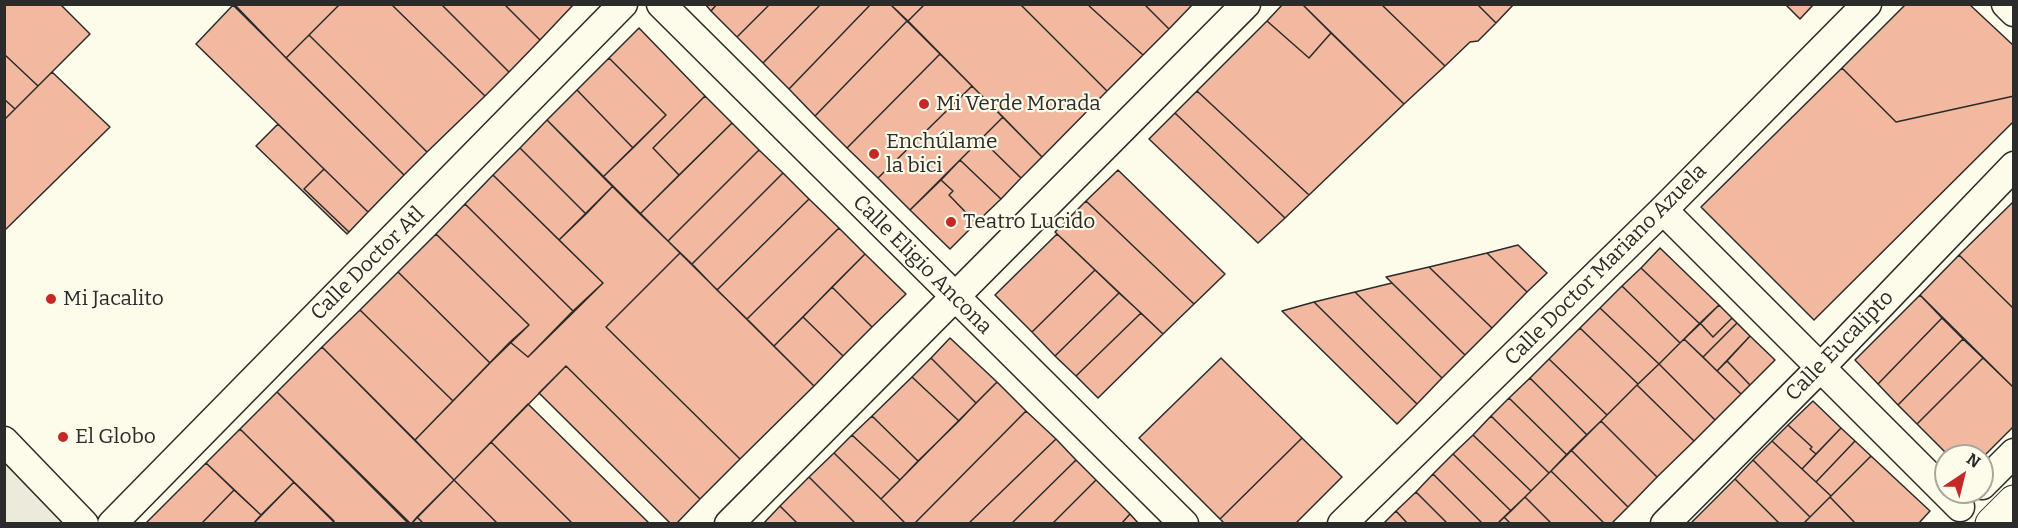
<!DOCTYPE html>
<meta charset="utf-8">
<style>
body{margin:0}
#map{position:relative;width:2018px;height:528px;overflow:hidden;background:#fdfbea;font-family:Bitter,serif}
canvas{display:block}
.frame{position:absolute;inset:0;border:6px solid #2b2b2b;pointer-events:none}
.north{position:absolute;left:1934px;top:444px;width:60px;height:60px;box-sizing:border-box;background:#fdfbea;border:2px solid #a9a89e;border-radius:50%;rotate:35deg;font-size:16px;font-weight:700;line-height:24px;text-align:center;color:#2b2b2b}
.north::after{content:'';display:block;margin:auto;width:21px;height:27px;background:#c62828;clip-path:polygon(50% 0,100% 100%,50% 72%,0 100%)}
</style>
<div id="map">
<canvas width="2018" height="528"></canvas>
<div class="frame"></div>
<div class="north">N</div>
</div>
<script>
const ctx = document.querySelector('canvas').getContext('2d');
ctx.lineJoin = 'round';
function fillPath(path, color) { ctx.fillStyle = color; ctx.fill(path, 'evenodd'); }
function strokePath(path, color, width, dash) { ctx.strokeStyle = color; ctx.lineWidth = width; ctx.lineCap = dash ? 'butt' : 'round'; ctx.setLineDash(dash || []); ctx.stroke(path); }
function drawText(font, color, halo, rows, align = 'center') {
  ctx.font = font + ' Bitter,serif'; ctx.lineWidth = 4.5; ctx.setLineDash([]); ctx.textBaseline = 'middle'; ctx.strokeStyle = halo; ctx.fillStyle = color; for (const [text, x, y, turn = 0] of rows) {
    ctx.save(); ctx.translate(x, y); ctx.rotate((+turn || 0) * Math.PI / 180); ctx.textAlign = isNaN(turn) ? turn : align; if (halo) ctx.strokeText(text, 0, 0); ctx.fillText(text, 0, 0); ctx.restore();
  }
}
const green = new Path2D(`
 M4,459L64,523H5Z`);
fillPath(green, '#ecebdb');
strokePath(green, '#74746e', 1.5);
const building = new Path2D(`
 M4,4H60L90,34L38,86L4,54Z
 M234,4H340L286,58Z
 M340,4H391L485,96L427,152L309,35Z
 M391,4H441L509,72L485,96Z
 M441,4H504L540,40L509,72Z
 M504,4H574L540,40Z
 M705,4H717L711,11Z
 M717,4H770L737,37L711,11Z
 M770,4H821L763,63L737,37Z
 M821,4H871L789,89L763,63Z
 M871,4H890L907,21L815,116L789,89Z
 M890,4H925L908,21Z
 M925,4H1020L1107,91L1042,157L908,21Z
 M1020,4H1087L1143,55L1107,91Z
 M1087,4H1144L1169,29L1143,55Z
 M1144,4H1193L1169,29Z
 M1283,4H1302L1331,33L1309,58L1267,21Z
 M1302,4H1381L1445,66L1404,104Z
 M1381,4H1477L1496,23L1478,41L1470,42L1445,66Z
 M1477,4H1514L1496,23Z
 M1785,4H1814L1800,19Z
 M1906,4H1969L2014,46V96L1896,122L1842,68Z
 M233,5L404,175L368,212L196,44Z
 M907,21L940,54L847,148L815,116Z
 M1267,21L1309,58L1331,33L1404,104L1309,195L1197,91Z
 M639,28L705,96L653,148L679,175L640,214L603,177L666,115L609,58Z
 M309,35L427,152L404,175L286,58Z
 M4,54L38,86L15,109L4,99Z
 M940,54L972,86L878,178L847,148Z
 M609,58L666,115L633,148L577,90Z
 M1842,68L1896,122L2014,96V121L1814,320L1701,207Z
 M52,72L110,127L4,231V120Z
 M972,86L1003,117L910,210L878,178Z
 M577,90L633,148L603,177L547,120Z
 M1197,91L1309,195L1285,218L1175,113Z
 M705,96L732,123L679,175L653,148Z
 M4,99L15,109L4,120Z
 M1175,113L1285,218L1258,243L1149,139Z
 M1003,117L1042,157L1021,178L981,139Z
 M547,120L613,186L586,214L520,148Z
 M732,123L759,150L668,241L640,214Z
 M278,124L324,169L304,189L349,232L347,234L256,146Z
 M981,139L1021,178L1001,199L960,160Z
 M520,148L586,214L559,240L493,175Z
 M759,150L783,173L692,264L668,241Z
 M960,160L1001,199L976,223L949,195L953,191L941,180Z
 M324,169L368,212L349,232L304,189Z
 M1118,170L1225,274L1194,304L1086,201Z
 M783,173L809,199L717,290L692,264Z
 M493,175L603,283L573,311L465,204Z
 M941,180L953,191L949,195L976,223L950,249L910,210Z
 M613,186L680,253L606,327L740,459L700,499L566,366L454,480L415,440L510,342L528,357L603,283L559,240Z
 M809,199L839,228L747,319L717,290Z
 M1086,201L1194,304L1163,334L1055,232Z
 M2014,201V309L1959,255Z
 M465,204L573,311L528,357L510,342L529,325L436,234Z
 M839,228L865,254L774,346L747,319Z
 M436,234L529,325L490,363L398,272Z
 M1057,234L1095,270L1032,332L995,295Z
 M1518,245L1547,273L1527,292L1487,253Z
 M1660,248L1719,305L1700,324L1641,268Z
 M680,253L814,386L740,459L606,327Z
 M1487,253L1527,292L1492,328L1429,267Z
 M865,254L906,294L872,327L832,287Z
 M1959,255L2014,309V388L1920,295Z
 M1429,267L1492,328L1465,355L1386,277Z
 M1641,268L1700,324L1680,343L1622,286Z
 M1095,270L1119,293L1055,356L1032,332Z
 M398,272L490,363L453,401L360,310Z
 M1392,283L1465,355L1442,378L1355,292Z
 M1622,286L1680,343L1659,364L1600,308Z
 M832,287L872,327L843,356L803,317Z
 M1355,292L1442,378L1417,404L1314,302Z
 M1119,293L1141,313L1076,376L1055,356Z
 M1920,295L1942,318L1878,384L1855,360Z
 M1314,302L1417,404L1397,424L1282,311Z
 M1719,305L1732,318L1713,337L1700,323Z
 M1600,308L1659,364L1638,384L1580,328Z
 M360,310L453,401L415,440L322,347Z
 M1141,313L1163,334L1098,398L1076,376Z
 M803,317L843,356L814,386L774,346Z
 M1732,318L1737,323L1703,357L1684,339L1700,323L1713,337Z
 M1942,318L1963,339L1898,405L1878,384Z
 M1737,323L1750,336L1717,371L1703,357Z
 M1580,328L1638,384L1607,415L1549,359Z
 M1750,336L1775,360L1750,385L1727,361Z
 M950,338L997,382L976,403L931,358Z
 M1684,339L1741,394L1715,420L1659,364Z
 M1963,339L1983,358L1917,424L1898,405Z
 M322,347L454,480L411,524L277,392Z
 M931,358L976,403L959,421L912,377Z
 M1221,358L1302,438L1220,519L1139,438Z
 M1983,358L2014,388V426L1982,458V456H1949L1917,424Z
 M1549,359L1607,415L1587,435L1530,378Z
 M1727,361L1750,385L1741,394L1717,371Z
 M1659,364L1715,420L1694,441L1637,385Z
 M566,366L700,499L676,524H671L539,393Z
 M912,377L959,421L918,461L872,416Z
 M1530,378L1587,435L1567,455L1509,398Z
 M997,382L1026,411L914,524H906L881,499Z
 M1637,385L1694,441L1657,477L1601,421Z
 M277,392L409,524H336L240,429Z
 M1509,398L1567,455L1549,473L1491,416Z
 M1813,401L1841,428L1816,454L1810,449L1812,447L1788,425Z
 M528,404L650,524H573L491,442Z
 M1026,411L1056,439L968,524H914Z
 M872,416L918,461L900,480L852,435Z
 M1491,416L1549,473L1531,491L1473,435Z
 M1601,421L1657,477L1628,507L1571,450Z
 M1788,425L1812,447L1810,449L1816,454L1802,469L1772,441Z
 M1841,428L1855,441L1816,482L1802,469Z
 M240,429L294,482L261,515L206,463Z
 M852,435L900,480L881,499L834,453Z
 M1473,435L1531,491L1511,511L1453,454Z
 M1302,438L1342,477L1295,524H1225L1220,519Z
 M1056,439L1076,460L1011,524H968Z
 M1772,441L1831,496L1810,517L1753,460Z
 M1855,441L1871,456L1831,496L1816,482Z
 M491,442L573,524H498L454,480Z
 M1571,450L1628,507L1611,524H1605L1551,471Z
 M834,453L881,499L906,524H856L809,477Z
 M1453,454L1511,511L1497,524H1483L1433,474Z
 M1871,456L1930,511L1918,524H1856L1830,497Z
 M1076,460L1096,480L1052,524H1011Z
 M1753,460L1810,517L1803,524H1780L1735,479Z
 M206,463L234,490L201,524H145Z
 M1551,471L1605,524H1552L1525,497Z
 M1433,474L1483,524H1448L1416,492Z
 M809,477L856,524H798L780,506Z
 M1735,479L1780,524H1690Z
 M454,480L498,524H424L417,517Z
 M1096,480L1130,514L1121,524H1052Z
 M294,482L334,521L331,524H253Z
 M234,490L261,515L253,524H201Z
 M1416,492L1448,524H1408L1396,511Z
 M1525,497L1552,524H1511L1504,517Z
 M1830,497L1856,524H1803Z
 M780,506L798,524H763Z
 M1396,511L1408,524H1383Z
 M1130,514L1139,524H1121Z
 M417,517L424,524H411Z
 M1504,517L1511,524H1497Z`);
fillPath(building, '#f2b8a0');
strokePath(building, '#2b2b2b', 1.5);
const minor = new Path2D(`
 M661,4L1184,524
 M2006,4L2014,12
 M1663,210L1960,507
 M4,441L84,524
 M1982,485L2014,453
 M112,524L623,4
 M729,524L1246,4
 M1342,524L1663,210L1867,4
 M1665,524L1820,368L2014,166`);
const major = new Path2D(`
 M1992,524L2014,502`);
strokePath(minor, '#2b2b2b', 31);
strokePath(major, '#2b2b2b', 35);
strokePath(minor, '#fdfbea', 28);
strokePath(major, '#fdfbea', 33);
for (const [x, y, r, color] of [
 [924,104,6,"#c62828"],
 [874,154,6,"#c62828"],
 [951,222,6,"#c62828"],
 [51,299,6,"#c62828"],
 [63,437,6,"#c62828"]
]) { const dot = new Path2D(); dot.arc(x, y, r, 0, 2 * Math.PI); ctx.fillStyle = color; ctx.fill(dot); strokePath(dot, '#fdfbea', 2); }
drawText('21px', '#2b2b2b', '#fdfbea', [
 ["Mi Verde Morada",936,104],
 ["Enchúlame",886,142],
 ["la bici",886,166],
 ["Teatro Lucido",963,222],
 ["Mi Jacalito",63,299],
 ["El Globo",75,437]
], 'left');
drawText('21px', '#2b2b2b', '#fdfbea', [
 ["Calle Doctor Atl",368,264,-45],
 ["Calle Eligio Ancona",922,265,45],
 ["Calle Doctor Mariano Azuela",1606,265,-45],
 ["Calle Eucalipto",1840,346,-46]
]);
</script>
